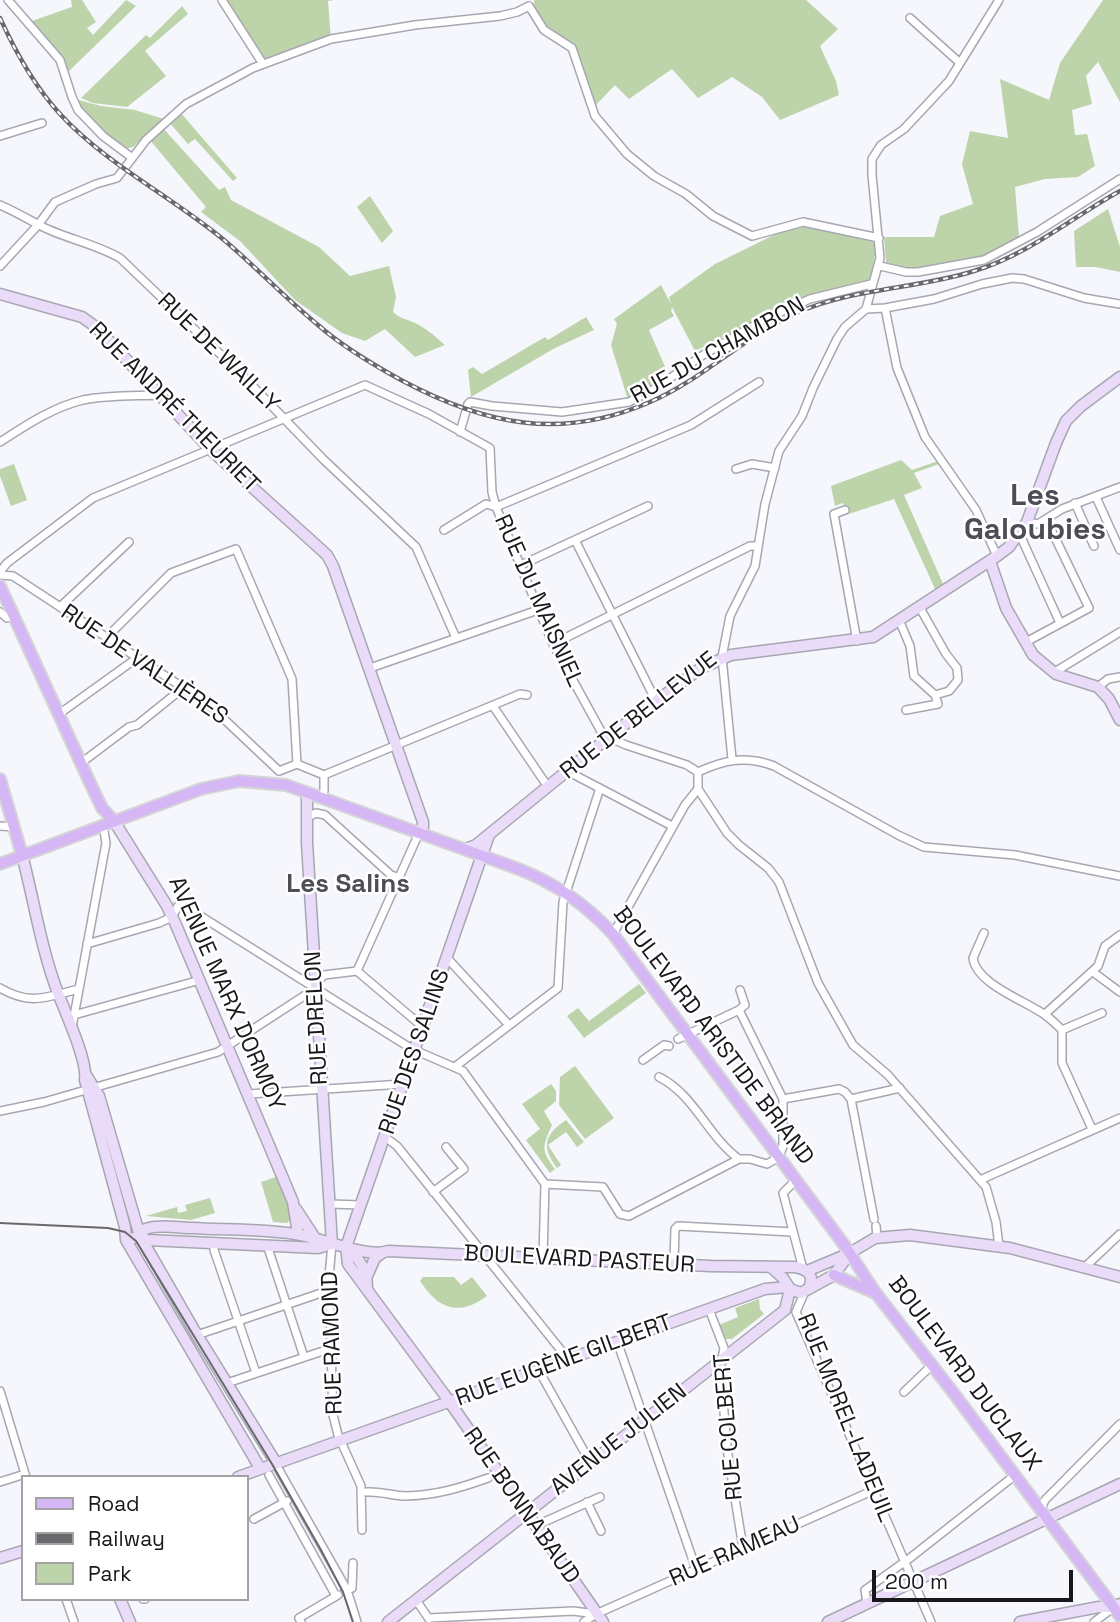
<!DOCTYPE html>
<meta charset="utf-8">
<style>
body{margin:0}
#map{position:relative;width:1120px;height:1622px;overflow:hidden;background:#f6f6fd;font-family:"Space Grotesk",sans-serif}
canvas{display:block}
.legend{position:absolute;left:21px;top:1475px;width:228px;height:126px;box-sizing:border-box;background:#fff;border:2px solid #a3a3a4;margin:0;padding:9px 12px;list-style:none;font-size:21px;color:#18181c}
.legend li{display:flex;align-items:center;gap:14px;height:35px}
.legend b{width:35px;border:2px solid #a3a3a4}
.scale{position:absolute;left:872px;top:1570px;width:201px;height:32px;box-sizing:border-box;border:4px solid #18181c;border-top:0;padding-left:9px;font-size:21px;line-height:24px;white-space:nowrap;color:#18181c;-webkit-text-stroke:5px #fff;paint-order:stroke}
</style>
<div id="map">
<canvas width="1120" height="1622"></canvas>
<ul class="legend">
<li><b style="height:9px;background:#d4b7f4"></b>Road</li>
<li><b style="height:9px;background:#68686d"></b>Railway</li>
<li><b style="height:19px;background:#bdd4aa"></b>Park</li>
</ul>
<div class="scale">200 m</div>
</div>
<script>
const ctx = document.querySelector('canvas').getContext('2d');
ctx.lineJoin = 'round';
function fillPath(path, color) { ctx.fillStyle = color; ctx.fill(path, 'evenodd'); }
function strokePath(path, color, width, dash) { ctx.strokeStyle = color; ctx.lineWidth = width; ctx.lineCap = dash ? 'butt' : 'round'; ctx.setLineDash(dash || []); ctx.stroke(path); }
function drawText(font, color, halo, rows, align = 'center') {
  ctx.font = font + ' "Space Grotesk",sans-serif'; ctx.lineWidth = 5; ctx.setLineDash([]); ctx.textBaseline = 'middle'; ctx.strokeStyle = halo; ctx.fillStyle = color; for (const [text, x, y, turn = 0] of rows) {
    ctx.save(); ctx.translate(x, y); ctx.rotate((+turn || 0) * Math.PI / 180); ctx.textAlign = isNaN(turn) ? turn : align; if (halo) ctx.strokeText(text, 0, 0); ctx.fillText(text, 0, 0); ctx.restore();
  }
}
fillPath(new Path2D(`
 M71,0H82L96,22L87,28L93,35L126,0L136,6L68,72L60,54L29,22L72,7Z
 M222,0H334L328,1L331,39L263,64Z
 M534,0H806L838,29L820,46L836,81L839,95L780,120L762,97L732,77L698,98L672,69L629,99L615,85L595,106L574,44C557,35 533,23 534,0Z
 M1103,0H1120V102L1098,62L1086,76L1092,104L1072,110L1075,135L1087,134L1095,166L1078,177L1045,179L1015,187L1019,237L983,258L906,270L886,263L884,237H934L940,216L973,204L962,164L970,131L1008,138L1000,79L1049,100L1060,63Z
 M182,6L188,14L145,51L166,76L127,107L93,103L81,98L146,35L150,38Z
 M75,99L101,106L135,110L164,119L133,147L125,149C106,138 84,119 75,99Z
 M180,112L237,178L233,181L195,139L188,144L169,122Z
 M162,127L219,190L225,187L231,200L319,247L350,276L389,266L396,297L393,312C400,319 407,319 415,323C426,328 436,337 445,345L415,357L385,329L365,341L342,333L295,300L240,241L201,212L206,207L149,139Z
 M370,196L393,231L382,243L357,207Z
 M1108,209L1120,247V272L1096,267H1076L1074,231Z
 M805,225L873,242L876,247L871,281L868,283C806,294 751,324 695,351L672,307L671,311L674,316L649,330L666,369L651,378L654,387L628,400L611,345L617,324L614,319L661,285L671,304L669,297L715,264L792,226Z
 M586,317L594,330L555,348L471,397L468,370L473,367L482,374L545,337L548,340Z
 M901,460L912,470L938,461L939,464L914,473L922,488L904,495L944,586L936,591L894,499L846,515L843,503L835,506L831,486Z
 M14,464L27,500L11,506L0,476V469Z
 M639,984L646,993L584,1038L567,1016L578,1008L589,1021Z
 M575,1066L614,1118L585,1139L559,1105L560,1077Z
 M551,1084L556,1091V1101L544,1111L552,1125C543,1146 540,1149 555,1169L550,1173L526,1140L540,1129L522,1104Z
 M566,1120L584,1142L577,1147L566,1132L548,1145L561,1165L557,1168C541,1146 544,1135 566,1120Z
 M279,1176L288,1199L291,1219L287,1223L273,1222L261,1182Z
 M210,1198L215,1213L191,1220L146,1216L177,1207L178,1213L187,1211L185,1205Z
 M423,1277H454L461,1285L472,1277L487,1296C459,1317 438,1309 420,1281Z
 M759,1299L760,1309L764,1314L732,1339H726L719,1325L738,1317L735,1308Z`), '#bdd4aa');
const street = new Path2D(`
 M8,0L60,60L72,97L78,110L103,136L131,157
 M222,0L263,64
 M529,6L544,30L572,48L595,116L627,154L654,176L686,194L713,216L752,236L803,222L879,238
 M910,18L960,63
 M0,136L42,123
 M0,205C14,211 26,218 39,225C63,238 94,243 120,258L240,373L323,459L416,547L456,638
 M0,266L38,225L55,202L96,184L117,178L146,140L186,104L253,68L331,39L415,25L500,16L517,12L529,6
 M880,266L906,272H918L984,260L1037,232L1120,179
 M885,308L897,368L925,437L976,510L997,556
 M866,309L880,258L872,175V159L881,145L904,129L949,81L999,0
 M866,309L885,308L934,299L982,284L1012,278L1024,279L1084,298L1120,304
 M460,432L468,404L470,402L492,406L562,412L629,402L656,388L703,355L769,317L810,299L871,284
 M0,442C25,426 53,407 83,400C107,395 133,396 159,395
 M736,469L752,464L775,468
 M1096,497L1120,550
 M1075,503L1094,546
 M845,510L834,514L857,641
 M1027,522L1038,524L1062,509L1120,487
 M444,530L486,504L496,507L691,425L759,382
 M1020,535L1060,623
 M575,540L656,701
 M519,566L648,506
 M0,572L7,563L93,498L365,385L429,414L490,448L492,492L496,507L553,644L603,735L626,745L687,765L698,772V789L727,833L739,845L768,868L779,882L818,983L853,1045L888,1075L986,1187L996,1222L999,1246
 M0,575L13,576L208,704L279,771
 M60,607L129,542
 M0,612L7,618L14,616
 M900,622L910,646L914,676L935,695L949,691L958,680L957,668L946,654L920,608
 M106,638L171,573L236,549L292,679L297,764
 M1026,642L1089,608L1046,519
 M553,644L750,546H758
 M370,668L538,610
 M1056,674L1058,670L1120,632
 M1098,687L1108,679L1120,677
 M493,706L548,787
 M906,710L938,704L935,695
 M59,714L137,658
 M732,759L722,657L730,616L755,566L765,504L779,451L802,416L813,388L837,339L845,327L866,309
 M81,763L129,727L137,725L183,688
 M279,771L297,764L324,775
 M567,771L672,826
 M698,772C724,760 746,755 774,766L898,835L924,847L1015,855L1120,876
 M324,775L520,694L527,695
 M322,797L324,791V775
 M306,818L316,813L325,815L391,875L400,878
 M0,826L14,827
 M984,933L973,958C976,984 1026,1001 1045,1015C1051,1019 1057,1025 1062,1030V1063L1092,1129
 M613,934L685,805L698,789
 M87,944L159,923L172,917L178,906L183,905L412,1049L463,1071L545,1184L543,1257
 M448,959L509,1025
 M357,971L419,833
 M1093,972L1120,992
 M0,988C31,1006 46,997 79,989
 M739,1010L745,1005L740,990
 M1045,1014L1098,966L1105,946L1120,935
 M74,1015L200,980
 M72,1027L106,843L103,825
 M1062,1030L1102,1013
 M678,1039L739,1010
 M643,1060L664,1045L669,1046
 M456,1066L558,988L563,902L600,788
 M659,1077C695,1095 708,1137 739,1159
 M249,1094L403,1084
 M783,1099L839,1089L845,1092L851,1099L874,1219
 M851,1099L900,1088
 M0,1111L44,1102L218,1052L307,994L324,975L357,971L424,1028
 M385,1137L397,1146L568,1359
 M796,1180L783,1193L803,1269
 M980,1180L1120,1118
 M545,1184L603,1187L620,1214L629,1216L739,1159H750L767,1164L779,1157L783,1146V1099L739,1010
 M433,1192L464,1169L446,1147
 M330,1204L361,1205
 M876,1226L877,1237
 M214,1242V1250L256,1373
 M332,1244L329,1277L333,1415L338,1435L361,1486L362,1530
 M267,1245L304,1357
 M674,1263L675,1229L678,1226L793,1232
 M1085,1267L1120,1234
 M709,1309L724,1348L720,1369L728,1455L743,1548
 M796,1312L931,1622
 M796,1312L805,1291
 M197,1335L330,1290
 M617,1341L696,1569
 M538,1369L590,1462
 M227,1383L332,1348
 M0,1391L26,1477
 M904,1392L932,1365
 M279,1470L347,1590L345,1591
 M269,1475L336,1596
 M0,1482L25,1474
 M367,1492C381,1491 393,1496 406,1496C437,1495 460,1488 488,1478
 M587,1502L601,1531
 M1041,1509L1045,1500L1120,1424
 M254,1519L287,1501
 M535,1526L600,1497
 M353,1563L352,1588L347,1590L357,1622
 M66,1599L74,1622
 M143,1599H145
 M416,1600L429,1619
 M867,1603L865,1590L910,1558L1014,1476
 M429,1618L573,1611L596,1614
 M301,1622L299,1618L338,1595
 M584,1622L596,1614L874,1490
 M1094,1622L1113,1608`);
const secondary = new Path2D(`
 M0,294L82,317L96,327L212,451L327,555L333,566L423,822V827L419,833
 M990,561L1006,608L1033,655L1056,674L1098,687L1109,699L1120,720
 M307,792V843L332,1244
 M114,821L167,906L176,925L293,1202L298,1234
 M489,835L346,1247L348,1264L444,1394L603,1622
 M465,849L476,845L620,728L701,668L731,655L873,637L997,556L1009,547L1027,522L1056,443L1066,421L1081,406L1120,377
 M22,855C34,900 41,949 58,993C65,1012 88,1061 85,1080L125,1227L126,1240L260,1468
 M86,1075L99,1096L140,1236L197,1335L276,1463
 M296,1209L315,1238
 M140,1236L147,1240L318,1248L332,1244
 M126,1240C131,1239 137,1238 141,1234C146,1229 141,1230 149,1228C162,1224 179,1228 192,1228C226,1230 261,1229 295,1234C319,1237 368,1259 388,1251L711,1266L795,1267C807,1269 815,1275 809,1288
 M347,1247C360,1260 367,1269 367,1288
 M771,1267L783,1278L790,1289L801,1293L834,1275L850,1253
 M807,1271L850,1253L875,1238L910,1235L1010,1248L1120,1277
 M367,1276L375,1258L382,1253
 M238,1477L765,1289L788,1287
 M0,1558L23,1551
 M120,1599L130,1622
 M388,1622L785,1310L790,1289
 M828,1622L1120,1484
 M1020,1622L1099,1607H1113L1120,1604`);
const primary = new Path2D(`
 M0,586L91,785L102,808L114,821
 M0,779L22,855
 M0,864L201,789L239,781L286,785L516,868C555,883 584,903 613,934L845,1246L875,1292L952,1391L1120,1616
 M834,1275L873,1292`);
strokePath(street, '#a7a7b2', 10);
strokePath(secondary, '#a7a7b2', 13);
strokePath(primary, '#d5d5d6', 14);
strokePath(street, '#fff', 7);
strokePath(secondary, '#eadbf9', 10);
strokePath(primary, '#d4b7f4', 10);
strokePath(new Path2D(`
 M0,1223L108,1228L125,1232L136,1241L272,1464L321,1550L343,1592L353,1622`), '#68686d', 2);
const rail = new Path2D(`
 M0,18C16,53 34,86 60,114C107,165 171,196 224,240C256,267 285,298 318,325C343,347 372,364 401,380C485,425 561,441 650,402C704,379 745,335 799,312C854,288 917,289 974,271C1028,255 1071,218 1120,191`);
strokePath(rail, '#68686d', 4.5);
strokePath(rail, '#fff', 2, [5]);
drawText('23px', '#18181c', '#fff', [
 ["RUE DU CHAMBON",718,351,-29],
 ["RUE DE WAILLY",218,353,44],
 ["RUE ANDRÉ THEURIET",174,408,45],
 ["RUE DU MAISNIEL",538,601,66],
 ["RUE DE VALLIÈRES",144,665,34],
 ["RUE DE BELLEVUE",639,716,-38],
 ["AVENUE MARX DORMOY",226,994,66],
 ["RUE DRELON",317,1018,-93],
 ["BOULEVARD ARISTIDE BRIAND",713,1036,53],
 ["RUE DES SALINS",415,1052,-71],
 ["BOULEVARD PASTEUR",579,1260,3],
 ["RUE RAMOND",333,1343,-92],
 ["RUE EUGÈNE GILBERT",564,1361,-20],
 ["BOULEVARD DUCLAUX",964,1374,53],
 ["RUE MOREL-LADEUIL",845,1418,68],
 ["RUE COLBERT",729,1427,-95],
 ["AVENUE JULIEN",619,1440,-38],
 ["RUE BONNABAUD",521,1506,55],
 ["RUE RAMEAU",735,1552,-24]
]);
drawText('bold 26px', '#4c4d56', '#fff', [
 ["Les Salins",348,885]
]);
drawText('bold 30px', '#4c4d56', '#fff', [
 ["Les",1035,497],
 ["Galoubies",1035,531]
]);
</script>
